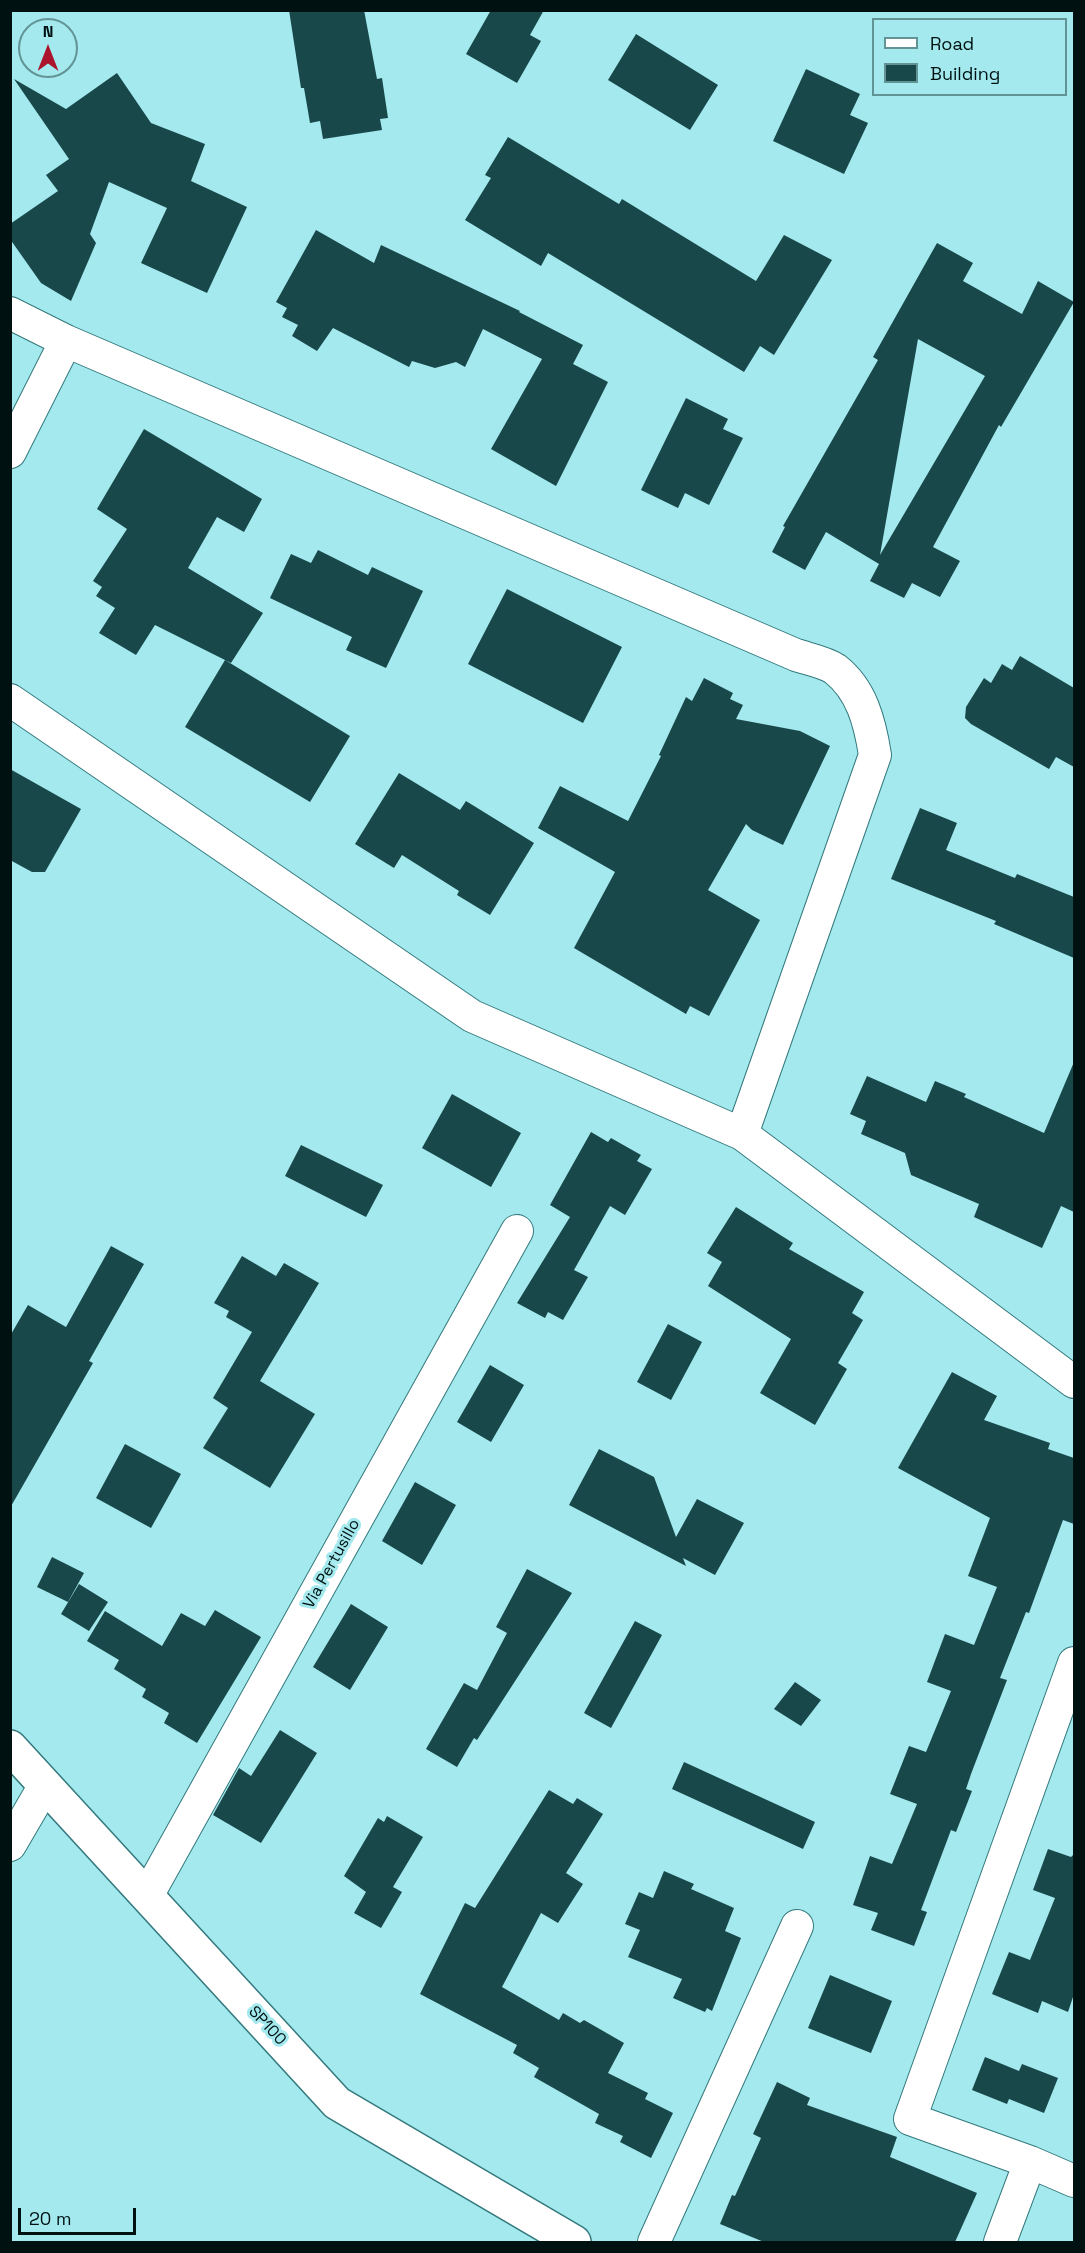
<!DOCTYPE html>
<style>
body{margin:0}
#map{position:relative;width:1085px;height:2253px;overflow:hidden;background:#a3e9ed;font-family:"Space Grotesk",sans-serif}
canvas{display:block}
.frame{position:absolute;inset:0;border:12px solid #001112;pointer-events:none}
.legend{position:absolute;left:872px;top:18px;width:195px;height:78px;box-sizing:border-box;background:#a3e9ed;border:2px solid #629395;margin:0;padding:8px 10px;list-style:none;font-size:18px;color:#001112}
.legend li{display:flex;align-items:center;gap:12px;height:30px}
.legend b{width:30px;border:2px solid #629395}
.north{position:absolute;left:18px;top:18px;width:60px;height:60px;box-sizing:border-box;background:#a3e9ed;border:2px solid #629395;border-radius:50%;rotate:0deg;font-size:16px;font-weight:700;line-height:24px;text-align:center;color:#001112}
.north::after{content:'';display:block;margin:auto;width:21px;height:27px;background:#aa142d;clip-path:polygon(50% 0,100% 100%,50% 72%,0 100%)}
.scale{position:absolute;left:18px;top:2208px;width:118px;height:27px;box-sizing:border-box;border:3px solid #001112;border-top:0;padding-left:8px;font-size:18px;line-height:21px;white-space:nowrap;color:#001112;-webkit-text-stroke:4px #a3e9ed;paint-order:stroke}
</style>
<div id="map">
<canvas width="1085" height="2253"></canvas>
<div class="frame"></div>
<ul class="legend">
<li><b style="height:8px;background:#fff"></b>Road</li>
<li><b style="height:16px;background:#19484b"></b>Building</li>
</ul>
<div class="north">N</div>
<div class="scale">20 m</div>
</div>
<script>
const ctx = document.querySelector('canvas').getContext('2d');
ctx.lineJoin = 'round';
function fillPath(path, color) { ctx.fillStyle = color; ctx.fill(path, 'evenodd'); }
function strokePath(path, color, width, dash) { ctx.strokeStyle = color; ctx.lineWidth = width; ctx.lineCap = dash ? 'butt' : 'round'; ctx.setLineDash(dash || []); ctx.stroke(path); }
function drawText(font, color, halo, rows, align = 'center') {
  ctx.font = font + ' "Space Grotesk",sans-serif'; ctx.lineWidth = 6; ctx.setLineDash([]); ctx.textBaseline = 'middle'; ctx.strokeStyle = halo; ctx.fillStyle = color; for (const [text, x, y, turn = 0] of rows) {
    ctx.save(); ctx.translate(x, y); ctx.rotate((+turn || 0) * Math.PI / 180); ctx.textAlign = isNaN(turn) ? turn : align; if (halo) ctx.strokeText(text, 0, 0); ctx.fillText(text, 0, 0); ctx.restore();
  }
}
fillPath(new Path2D(`
 M289,10H364L377,79L382,78L388,118L380,119L382,130L323,139L320,121L310,123L304,88H301Z
 M491,10H544L530,35L541,41L517,83L466,54Z
 M636,34L718,85L690,130L608,80Z
 M806,69L860,94L850,115L868,123L844,174L773,141Z
 M117,73L151,123L205,144L191,181L247,207L207,293L141,263L167,208L109,182L90,234L96,243L71,301L41,283L10,239V224L58,191L46,175L69,159L14,79L66,109Z
 M508,137L619,204L622,199L756,281L784,235L832,260L774,355L760,346L744,372L548,253L541,266L465,220L491,178L485,175Z
 M316,230L374,263L381,245L520,311L519,312L583,345L573,364L608,382L556,486L491,449L542,359L483,329L465,367L456,362L435,368L412,361L409,367L333,328L317,351L292,336L298,325L282,317L287,308L276,302Z
 M937,243L973,263L963,281L1022,314L1038,281L1074,302L1001,427L999,425L933,547L960,561L940,597L912,583L904,598L870,581L879,564L826,532L805,570L772,552L785,527L783,526L878,360L873,357ZM918,339L985,376L880,555Z
 M686,398L728,419L723,429L743,438L709,505L685,493L678,508L641,490Z
 M144,429L262,499L244,532L217,517L188,568L263,613L231,663L155,625L136,655L99,633L115,608L96,596L102,587L93,581L127,529L97,509Z
 M318,550L368,575L372,567L423,591L386,668L346,650L352,637L270,598L291,554L311,563Z
 M507,589L622,647L583,723L468,664Z
 M1020,656L1074,688V767L1056,757L1049,769L971,724L965,718L966,707L984,678L991,683L1002,664L1012,670Z
 M225,660L350,736L310,802L185,727Z
 M704,678L733,693L730,699L743,705L736,719L800,731L830,746L783,845L752,830L746,824L708,890L760,920L709,1016L690,1006L686,1014L574,948L615,872L538,828L560,786L628,821L661,756L659,755L686,697L692,701Z
 M10,769L81,809L45,872H32L10,860Z
 M399,773L460,810L466,801L534,843L490,915L457,895L459,891L402,855L394,868L355,844Z
 M920,808L957,823L946,850L1015,878L1017,874L1074,897V958L994,924L996,921L891,879Z
 M1074,1062V1212L1061,1206L1042,1248L974,1217L979,1204L911,1175L905,1153L861,1134L866,1121L850,1114L867,1076L926,1102L935,1081L966,1094L964,1097L1044,1133Z
 M452,1094L521,1133L491,1187L422,1148Z
 M591,1132L608,1142L611,1138L641,1155L637,1161L652,1169L625,1215L610,1206L574,1270L588,1277L563,1320L548,1312L545,1318L517,1303L570,1217L550,1205Z
 M301,1145L383,1185L366,1217L285,1176Z
 M736,1207L793,1243L789,1249L864,1292L852,1313L863,1320L838,1363L847,1369L815,1425L760,1393L791,1339L708,1286L722,1262L707,1253Z
 M111,1246L144,1264L89,1361L93,1363L10,1508V1336L28,1305L66,1327Z
 M242,1256L276,1276L284,1263L319,1283L260,1381L315,1414L270,1488L203,1448L228,1408L213,1398L252,1332L226,1317L229,1311L214,1303Z
 M668,1324L702,1342L671,1400L637,1382Z
 M490,1365L524,1385L491,1442L457,1422Z
 M952,1372L997,1396L984,1420L1050,1443L1048,1449L1074,1458V1524L1063,1520L1029,1613L1026,1612L1000,1678L1007,1680L971,1774L966,1789L972,1791L956,1832L951,1830L921,1910L927,1912L914,1946L871,1930L878,1913L853,1905L870,1856L892,1864L917,1804L890,1794L909,1746L926,1752L951,1691L927,1682L945,1634L974,1645L997,1587L968,1576L990,1518L898,1468Z
 M125,1444L181,1474L151,1528L96,1498Z
 M599,1449L654,1477L676,1537L697,1499L744,1523L715,1575L683,1558L686,1566L569,1505Z
 M415,1482L456,1505L422,1565L382,1541Z
 M52,1557L84,1573L68,1602L37,1587Z
 M527,1569L572,1593L477,1740L474,1738L457,1767L426,1749L464,1683L477,1690L507,1633L496,1627Z
 M79,1584L108,1602L89,1631L61,1614Z
 M351,1604L388,1627L350,1690L313,1667Z
 M215,1610L261,1637L197,1743L164,1723L169,1713L142,1697L146,1689L114,1669L119,1660L87,1641L105,1611L162,1646L181,1613L205,1626Z
 M635,1621L662,1635L611,1728L584,1713Z
 M795,1682L821,1700L801,1726L774,1709Z
 M280,1730L317,1753L261,1843L213,1815L239,1768L251,1776Z
 M684,1762L815,1822L803,1849L672,1789Z
 M549,1790L573,1804L577,1798L603,1814L566,1873L583,1884L558,1923L541,1913L502,1987L559,2020L563,2013L580,2023L584,2020L624,2043L608,2073L648,2093L645,2099L673,2113L651,2158L620,2142L623,2136L595,2123L599,2114L534,2077L539,2068L513,2053L517,2045L420,1994L465,1903L475,1908Z
 M387,1816L423,1837L393,1887L402,1892L381,1928L354,1913L366,1892L344,1876L378,1818L384,1822Z
 M1048,1849L1071,1857L1074,1854V1994L1068,2012L1042,2001L1038,2013L992,1994L1009,1952L1030,1960L1055,1898L1033,1890Z
 M664,1871L694,1884L691,1889L734,1908L725,1931L741,1938L712,2011L707,2008L705,2012L673,1998L682,1979L628,1957L640,1930L625,1924L639,1892L653,1898Z
 M830,1975L892,2001L871,2053L808,2028Z
 M985,2057L1019,2071L1022,2064L1058,2078L1044,2113L1009,2099L1007,2104L972,2090Z
 M777,2082L810,2098L807,2105L897,2137L890,2157L977,2193L955,2242H764L720,2224L732,2195L735,2196L761,2138L753,2134Z`), '#19484b');
const street = new Path2D(`
 M10,313L66,341L796,655C808,659 825,662 835,669C862,690 870,723 875,755L742,1134
 M10,452L66,341
 M10,700L472,1016L742,1134L1074,1382
 M1074,1663L910,2119L1030,2162L1074,2181
 M10,1845L45,1785
 M147,1896L517,1231
 M654,2242L797,1926
 M1000,2242L1030,2162`);
const secondary = new Path2D(`
 M10,1747L337,2103L574,2242`);
strokePath(street, '#33797d', 34);
strokePath(secondary, '#33797d', 36);
strokePath(street, '#fff', 32);
strokePath(secondary, '#fff', 33);
drawText('16px', '#001112', '#a3e9ed', [
 ["Via Pertusillo",332,1564,-61],
 ["SP100",267,2026,47]
]);
</script>
